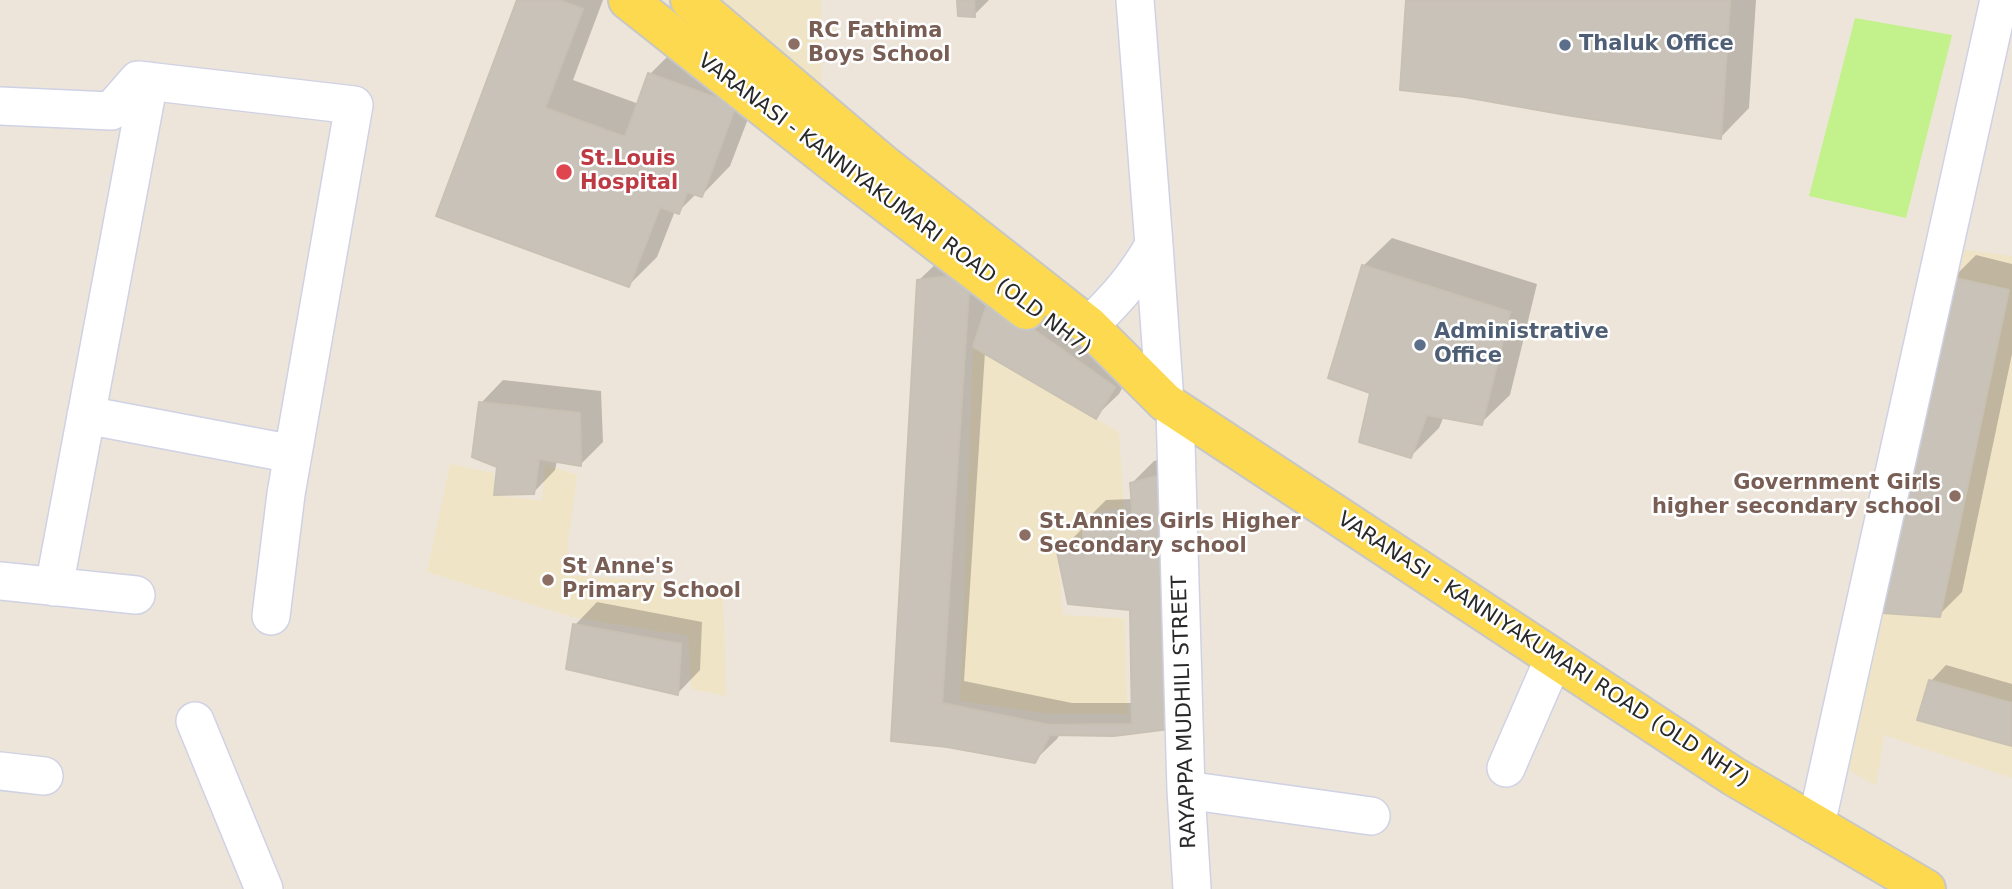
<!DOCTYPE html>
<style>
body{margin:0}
canvas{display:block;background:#ede5da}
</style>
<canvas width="2012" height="889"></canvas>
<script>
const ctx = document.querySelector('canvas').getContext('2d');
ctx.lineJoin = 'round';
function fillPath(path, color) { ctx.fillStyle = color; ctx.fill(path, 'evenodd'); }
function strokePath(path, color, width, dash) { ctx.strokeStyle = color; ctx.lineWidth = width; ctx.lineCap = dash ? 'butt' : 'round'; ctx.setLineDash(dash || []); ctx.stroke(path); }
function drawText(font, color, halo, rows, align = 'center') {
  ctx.font = font + ' "DejaVu Sans",sans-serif'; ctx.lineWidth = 5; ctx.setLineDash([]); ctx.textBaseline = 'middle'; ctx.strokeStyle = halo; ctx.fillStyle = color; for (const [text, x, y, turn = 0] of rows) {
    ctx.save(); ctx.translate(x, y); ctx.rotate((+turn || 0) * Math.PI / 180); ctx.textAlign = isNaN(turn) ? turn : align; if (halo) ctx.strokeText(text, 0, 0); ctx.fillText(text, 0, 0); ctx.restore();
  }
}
fillPath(new Path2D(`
 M712,0H821L822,89Z
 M1947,247L2012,256V778L1884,735L1876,786L1844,767Z
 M973,347L1119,432L1124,508L1081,514L1084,547L1057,552L1063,615L1124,618L1128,714H1049L960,701Z
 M450,464L494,473V495L542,501L545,464L577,475L564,575L723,585L726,696L691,689L688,636L572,617L427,572Z`), '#f0e4c7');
fillPath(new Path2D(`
 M1855,18L1952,35L1906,218L1809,196Z`), '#c3f18b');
fillPath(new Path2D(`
 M519,0H603L573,80L639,104L650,74L679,45L764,77L730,166L702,195L697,193L678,212L675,211L657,257L629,285L439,215Z
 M959,0H989L974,15Z
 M1408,0H1756L1749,108L1721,137Z
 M1392,238L1537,284L1510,395L1481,423L1444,416L1439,428L1411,456L1372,392L1363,266Z
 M1976,255L2012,264V354L1962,592L1939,615L1953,278Z
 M942,258L1012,276L1136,363L1119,394L1096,416L985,352L964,681L1072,703H1133L1132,609L1059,552L1081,530L1084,529V522L1106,500L1133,499L1132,483L1154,461L1184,453L1169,727L1060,734L1057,739L1034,761L947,745L893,740L919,280Z
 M503,380L601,391L603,442L581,464L557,461L555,470L533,493L498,466L481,403Z
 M597,602L702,622L700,670L678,693L575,625Z
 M1946,665L2012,684V744L1931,681Z`), '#0003');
const building = new Path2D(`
 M517,0H559L583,9L545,108L625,137L648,73L736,105L702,197L687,192L679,214L660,207L629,287L436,216Z
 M957,0H974L975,17L958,16Z
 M1406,0H1730L1721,139L1566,115L1464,97L1400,90Z
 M1362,265L1510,312L1482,425L1427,415L1411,458L1359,442L1370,393L1328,378Z
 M970,274L942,703L1049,725L1132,724L1130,610L1068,604L1057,552L1084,547L1082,522L1133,520L1130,483L1162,475L1170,729L1114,736L1050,735L1035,763L947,747L891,741L917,280Z
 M1951,277L2009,290L1940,617L1882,613Z
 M989,298L1115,387L1096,419L973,347Z
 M479,402L580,413L581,466L539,459L534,494L494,495L497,467L472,457Z
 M573,624L681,644L678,695L566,669Z
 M1929,680L2012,703V746L1917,720Z`);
fillPath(building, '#c8c2b9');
strokePath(building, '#c8c1b3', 2);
const minor = new Path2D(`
 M0,106L111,111L138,80L354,105L286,494L271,616
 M1154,245L1165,402
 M1089,326C1117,298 1134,280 1154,245L1135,0
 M1175,409L1186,790L1192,889
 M86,415L293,454
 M0,581L136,595
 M54,587L149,81
 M195,721L264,889
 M1506,768L1554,658
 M0,771L44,776
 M1186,790L1371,816
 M1816,825L1999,0`);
const major = new Path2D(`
 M628,0L844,171L1026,310
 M690,0L883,164L1089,326L1165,402L1733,776L1926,889`);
strokePath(minor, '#cfd2e4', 40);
strokePath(major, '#c7c7c7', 42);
strokePath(minor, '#fff', 37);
strokePath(major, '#fdd94f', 38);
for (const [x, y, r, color] of [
 [794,44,7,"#8d6e63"],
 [1565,45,7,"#5c6f8a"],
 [564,172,9,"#e0444e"],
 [1420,345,7,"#5c6f8a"],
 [1955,496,7,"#8d6e63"],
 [1025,535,7,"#8d6e63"],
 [548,580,7,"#8d6e63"]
]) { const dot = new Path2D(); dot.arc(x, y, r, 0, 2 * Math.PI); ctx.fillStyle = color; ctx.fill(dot); strokePath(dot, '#fff', 2.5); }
drawText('bold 21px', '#785e54', '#fff', [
 ["RC Fathima",808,32],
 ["Boys School",808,56],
 ["Government Girls",1941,484,"right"],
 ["higher secondary school",1941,508,"right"],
 ["St.Annies Girls Higher",1039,523],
 ["Secondary school",1039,547],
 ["St Anne's",562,568],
 ["Primary School",562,592]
], 'left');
drawText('bold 21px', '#4e5e75', '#fff', [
 ["Thaluk Office",1579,45],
 ["Administrative",1434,333],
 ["Office",1434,357]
], 'left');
drawText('bold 21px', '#be3a42', '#fff', [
 ["St.Louis",580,160],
 ["Hospital",580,184]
], 'left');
drawText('21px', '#292929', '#fff', [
 ["VARANASI - KANNIYAKUMARI ROAD (OLD NH7)",894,205,37],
 ["VARANASI - KANNIYAKUMARI ROAD (OLD NH7)",1543,650,33],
 ["RAYAPPA MUDHILI STREET",1185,712,-92]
]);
</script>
